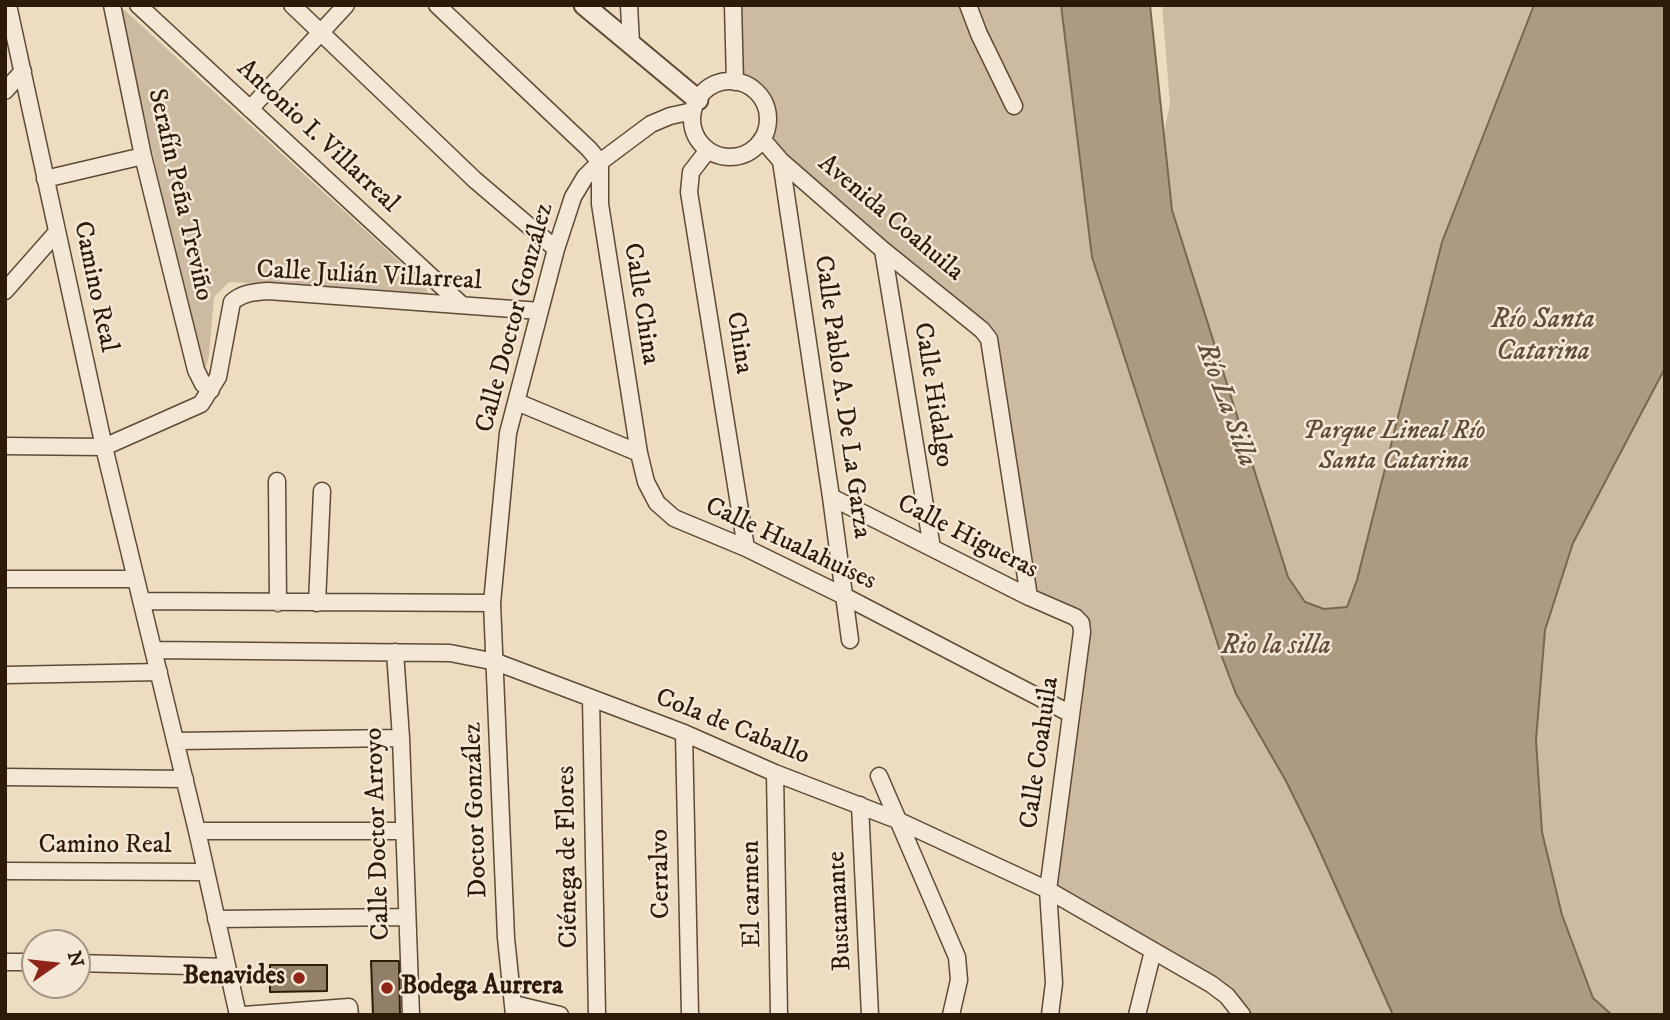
<!DOCTYPE html>
<meta charset="utf-8">
<style>
body{margin:0}
#map{position:relative;width:1670px;height:1020px;overflow:hidden;background:#eddcc0;font-family:"IM FELL DW Pica",serif}
canvas{display:block}
.frame{position:absolute;inset:0;border:7px solid #2d1b07;pointer-events:none}
.north{position:absolute;left:21px;top:929px;width:70px;height:70px;box-sizing:border-box;background:#f3e8d6;border:2px solid #a49683;border-radius:50%;rotate:76deg;font-size:19px;font-weight:700;line-height:28px;text-align:center;color:#2d1b07}
.north::after{content:'';display:block;margin:auto;width:24px;height:32px;background:#8f2418;clip-path:polygon(50% 0,100% 100%,50% 72%,0 100%)}
</style>
<div id="map">
<canvas width="1670" height="1020"></canvas>
<div class="frame"></div>
<div class="north">N</div>
</div>
<script>
const ctx = document.querySelector('canvas').getContext('2d');
ctx.lineJoin = 'round';
function fillPath(path, color) { ctx.fillStyle = color; ctx.fill(path, 'evenodd'); }
function strokePath(path, color, width, dash) { ctx.strokeStyle = color; ctx.lineWidth = width; ctx.lineCap = dash ? 'butt' : 'round'; ctx.setLineDash(dash || []); ctx.stroke(path); }
function drawText(font, color, halo, rows, align = 'center') {
  ctx.font = font + ' "IM FELL DW Pica",serif'; ctx.lineWidth = 5; ctx.setLineDash([]); ctx.textBaseline = 'middle'; ctx.strokeStyle = halo; ctx.fillStyle = color; for (const [text, x, y, turn = 0] of rows) {
    ctx.save(); ctx.translate(x, y); ctx.rotate((+turn || 0) * Math.PI / 180); ctx.textAlign = isNaN(turn) ? turn : align; if (halo) ctx.strokeText(text, 0, 0); ctx.fillText(text, 0, 0); ctx.restore();
  }
}
fillPath(new Path2D(`
 M119,5L425,285L428,294L229,282L214,297L209,356L203,376Z
 M733,5H1061L1092,257L1130,287L1170,104L1162,5H1665V1015H1242L1227,996L1048,890L1082,626L1029,597L990,343L762,139C771,114 764,96 741,83Z`), '#ccbba1');
const water = new Path2D(`
 M1061,5H1150L1172,210L1288,577L1305,602L1324,609L1347,607L1357,580L1442,242L1534,5H1665V368L1573,543L1545,630L1536,740L1542,832L1562,915L1593,998L1612,1015H1393L1314,838L1286,781L1236,694L1222,657L1092,257Z`);
fillPath(water, '#ac9a81');
strokePath(water, '#796750', 2);
const building = new Path2D(`
 M371,961H399L400,1015H373Z
 M270,965H327V991L270,992Z`);
fillPath(building, '#917f67');
strokePath(building, '#2d1b07', 2);
const minor = new Path2D(`
 M8,5L104,447L197,831L238,1015
 M112,5L143,156L196,370L203,384L211,390
 M138,5L462,305
 M292,5L475,180L556,249
 M437,5L589,149L600,162
 M629,5L631,44
 M733,5L735,82
 M968,5L979,34L1014,106
 M692 119a38 38 0 1 1 76 0a38 38 0 1 1-76 0Z
 M5,91L23,71
 M250,109L346,5
 M762,139L781,161L883,250L982,330L989,339L1029,597
 M708,150L691,172L689,192L746,548
 M781,161L831,497L850,640
 M600,162V204L639,453L646,482L657,503L674,518L746,548L846,597L1071,714
 M45,179L143,156
 M883,250L932,548
 M5,291L57,232
 M517,402L639,453
 M5,446L104,447L201,404L218,377L232,302C242,293 254,292 268,291L540,311
 M277,481L278,603
 M831,497L1029,597L1075,617L1081,623L1082,632L1048,890L1054,983L1050,1015
 M5,579H136
 M142,601L492,603
 M317,603L322,491
 M153,650L450,653L496,662L684,733L775,773L897,820L1048,890L1211,984L1227,996L1242,1015
 M395,652L401,738L411,1015
 M5,675L159,672
 M591,698L597,1015
 M684,733L690,1015
 M175,741L401,738
 M775,773L779,1015
 M879,776L957,957L959,980L951,1015
 M5,777L185,779
 M860,805L870,1015
 M197,831H403
 M5,871L205,872
 M216,919L407,917
 M5,962H35
 M77,963L227,967
 M514,1004L560,1015
 M244,1015L349,1007L350,1015
 M514,1015L506,938L492,603L508,433L556,249L573,197L585,177L600,162L651,124L670,116L693,111
 M1137,1015L1153,951`);
const tertiary = new Path2D(`
 M584,5L698,100`);
strokePath(minor, '#5d4b35', 19);
strokePath(tertiary, '#5d4b35', 23);
strokePath(minor, '#f3e8d6', 16);
strokePath(tertiary, '#f3e8d6', 19);
for (const [x, y, r, color] of [
 [299,978,7,"#8f2418"],
 [387,988,7,"#8f2418"]
]) { const dot = new Path2D(); dot.arc(x, y, r, 0, 2 * Math.PI); ctx.fillStyle = color; ctx.fill(dot); strokePath(dot, '#f3e8d6', 2.5); }
drawText('26px', '#2d1b07', '#f3e8d6', [
 ["Antonio I. Villarreal",317,137,43],
 ["Serafín Peña Treviño",179,195,77],
 ["Avenida Coahuila",890,219,40],
 ["Calle Julián Villarreal",369,277,3],
 ["Camino Real",94,287,78],
 ["Calle China",640,304,81],
 ["Calle Doctor González",516,318,-75],
 ["China",738,343,81],
 ["Calle Hidalgo",932,395,81],
 ["Calle Pablo A. De La Garza",841,397,82],
 ["Calle Higueras",967,538,27],
 ["Calle Hualahuises",790,545,25],
 ["Cola de Caballo",732,728,22],
 ["Calle Coahuila",1041,753,-82],
 ["Doctor González",477,810,-92],
 ["Calle Doctor Arroyo",379,834,-92],
 ["Camino Real",105,847],
 ["Ciénega de Flores",569,857,-91],
 ["Cerralvo",662,874,-91],
 ["El carmen",753,894,-91],
 ["Bustamante",841,911,-93]
]);
drawText('italic 26px', '#5d4b35', '#f3e8d6', [
 ["Parque Lineal Río",1394,433],
 ["Santa Catarina",1394,463]
]);
drawText('bold 26px', '#2d1b07', '#f3e8d6', [
 ["Benavides",285,978],
 ["Bodega Aurrera",401,988,"left"]
], 'right');
drawText('italic 28px', '#604e38', '#f3e8d6', [
 ["Río Santa",1543,321],
 ["Catarina",1543,353],
 ["Río La Silla",1225,405,70],
 ["Rio la silla",1276,647]
]);
</script>
